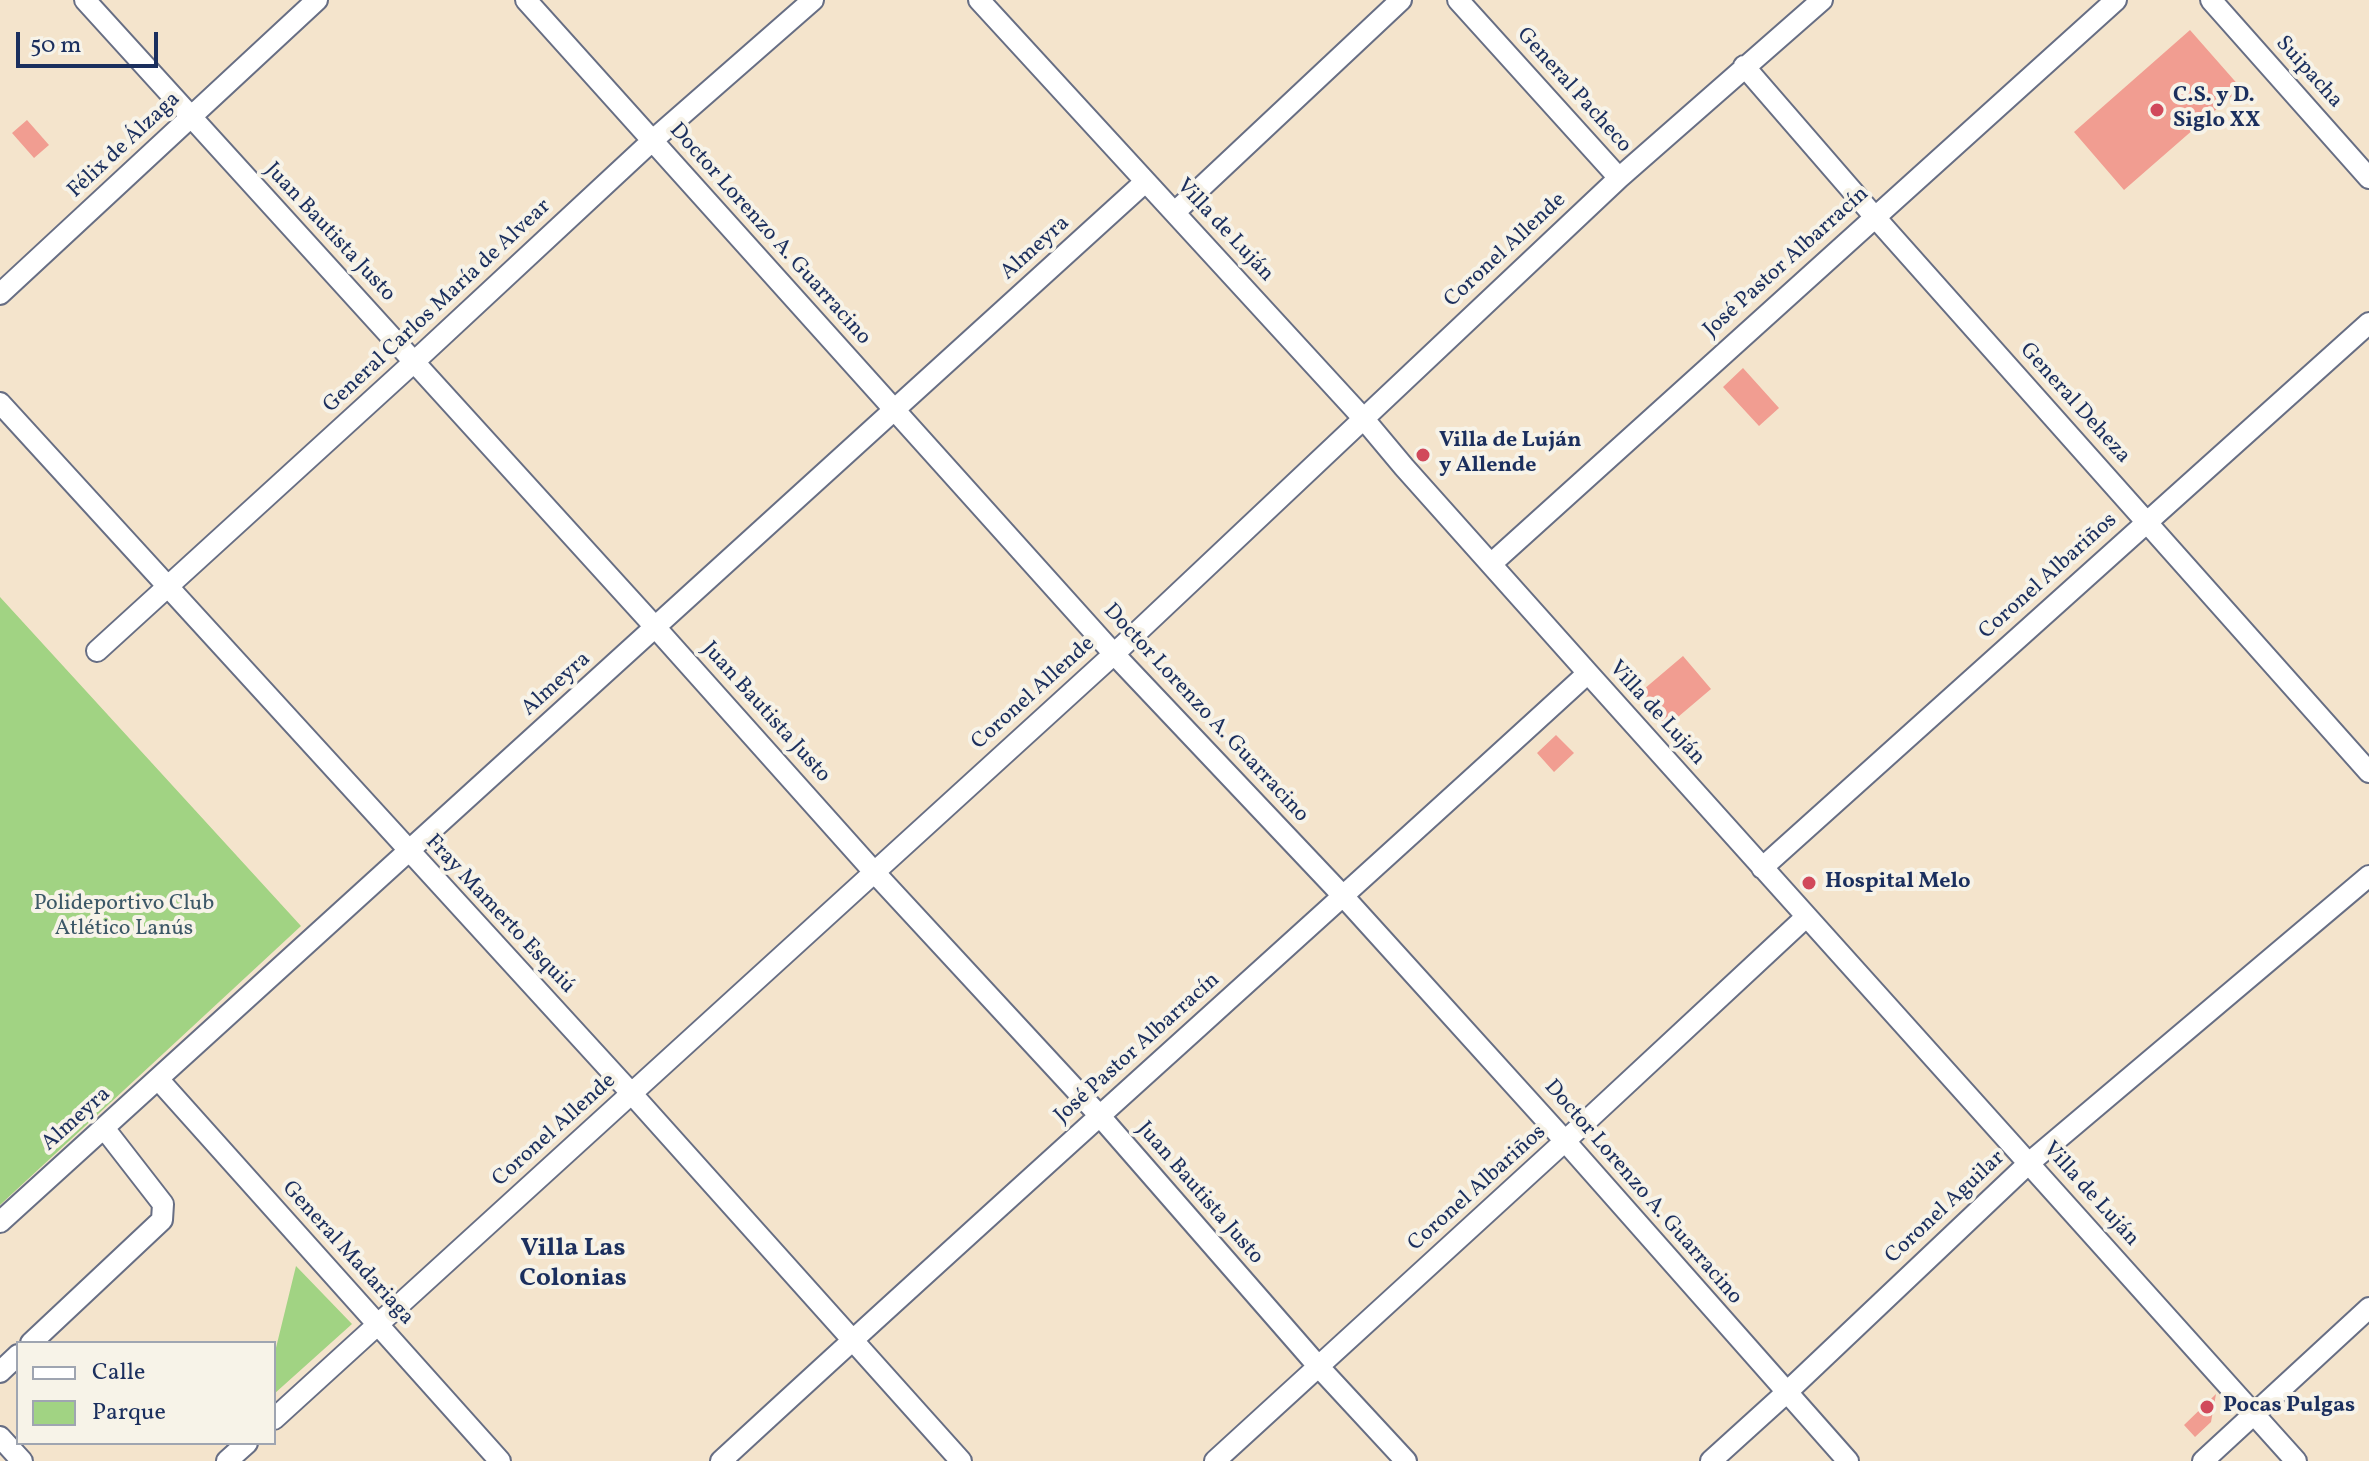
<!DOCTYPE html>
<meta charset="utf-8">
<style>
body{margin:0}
#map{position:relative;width:2369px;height:1461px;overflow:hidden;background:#f4e4cc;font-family:Vollkorn,serif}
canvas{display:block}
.legend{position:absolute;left:16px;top:1341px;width:260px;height:104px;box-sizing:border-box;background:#f7f3e8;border:2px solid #9fa5b1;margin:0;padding:10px 14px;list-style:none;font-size:24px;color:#1b2f5e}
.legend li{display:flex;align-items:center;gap:16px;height:40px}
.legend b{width:40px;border:2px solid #9fa5b1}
.scale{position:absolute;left:16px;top:32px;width:142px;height:36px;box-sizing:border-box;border:4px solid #1b2f5e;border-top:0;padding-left:10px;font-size:24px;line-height:28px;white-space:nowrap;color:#1b2f5e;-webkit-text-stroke:6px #f7f3e8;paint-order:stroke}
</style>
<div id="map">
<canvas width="2369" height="1461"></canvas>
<ul class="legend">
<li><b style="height:10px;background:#fff"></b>Calle</li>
<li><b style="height:22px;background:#a1d383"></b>Parque</li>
</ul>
<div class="scale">50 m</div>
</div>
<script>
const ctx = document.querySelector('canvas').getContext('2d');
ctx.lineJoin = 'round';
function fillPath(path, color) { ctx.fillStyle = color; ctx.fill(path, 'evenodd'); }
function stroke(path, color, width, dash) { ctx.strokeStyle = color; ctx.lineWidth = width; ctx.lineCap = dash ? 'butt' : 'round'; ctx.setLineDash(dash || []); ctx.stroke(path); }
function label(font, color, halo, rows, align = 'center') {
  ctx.font = font + ' Vollkorn,serif'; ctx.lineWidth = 8; ctx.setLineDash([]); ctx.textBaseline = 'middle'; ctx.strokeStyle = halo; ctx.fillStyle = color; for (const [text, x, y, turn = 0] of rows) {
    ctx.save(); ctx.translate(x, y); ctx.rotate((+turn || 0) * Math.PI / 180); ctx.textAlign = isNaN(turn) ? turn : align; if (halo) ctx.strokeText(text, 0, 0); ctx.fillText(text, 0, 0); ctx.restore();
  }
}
fillPath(new Path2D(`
 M0,597L301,926L0,1205Z
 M296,1266L352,1324L274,1394V1356Z`), '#a1d383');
fillPath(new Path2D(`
 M2190,30L2241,88L2124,190L2074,132Z
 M27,120L49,145L34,158L12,133Z
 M1743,368L1779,408L1759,426L1723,387Z
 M1683,656L1711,689L1665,728L1637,695Z
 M1556,735L1574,753L1554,772L1537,753Z
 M2216,1394L2211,1422L2195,1437L2184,1425Z`), '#f19d91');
const minor = new Path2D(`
 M85,0L656,628L875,873L1099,1115L1318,1366L1406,1461
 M526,0L1114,654L1344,897L1565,1141L1848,1461
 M979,0L1363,418L1404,467L1588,673L2296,1461
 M1458,0L1619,178
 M2211,0L2369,178
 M1744,66L1874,216L2369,772
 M1175,212L1401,0
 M0,294L317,0
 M0,403L632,1094L961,1461
 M1491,564L2116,0
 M97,651L414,362L653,140L813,0
 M1762,868L2369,323
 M158,1079L500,1461
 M0,1222L1145,182
 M31,1343L162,1220L163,1204L104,1128
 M0,1372L18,1355
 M274,1419L1114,654L1619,178L1822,0
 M0,1437L22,1461
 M227,1461L247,1443
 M721,1461C1008,1196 1300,937 1588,673
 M1215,1461L1565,1141L1806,917
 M1711,1461L1786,1393L2029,1163L2369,876
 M2203,1461L2369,1308`);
stroke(minor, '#676e84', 24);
stroke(minor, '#fff', 20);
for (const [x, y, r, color] of [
 [2157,110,8,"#d1495b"],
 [1423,455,8,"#d1495b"],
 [1809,883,8,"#d1495b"],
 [2207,1407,8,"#d1495b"]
]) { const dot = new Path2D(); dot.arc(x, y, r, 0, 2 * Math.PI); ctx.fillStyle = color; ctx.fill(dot); stroke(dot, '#f7f3e8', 3); }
label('22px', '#1b2f5e', '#f7f3e8', [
 ["Suipacha",2308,73,48],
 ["General Pacheco",1573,91,48],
 ["Félix de Álzaga",125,146,-43],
 ["Villa de Luján",1224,231,47],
 ["Juan Bautista Justo",329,233,47],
 ["Doctor Lorenzo A. Guarracino",769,235,48],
 ["Almeyra",1036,249,-42],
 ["Coronel Allende",1506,251,-43],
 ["José Pastor Albarracín",1787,263,-42],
 ["General Carlos María de Alvear",438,307,-43],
 ["General Deheza",2074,404,48],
 ["Coronel Albariños",2049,577,-42],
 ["Almeyra",557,685,-42],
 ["Coronel Allende",1034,694,-42],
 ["Juan Bautista Justo",765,713,48],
 ["Doctor Lorenzo A. Guarracino",1205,714,47],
 ["Villa de Luján",1656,714,48],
 ["Fray Mamerto Esquiú",499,915,47],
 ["José Pastor Albarracín",1138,1049,-42],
 ["Almeyra",77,1120,-42],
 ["Coronel Allende",555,1131,-42],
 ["Coronel Albariños",1478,1189,-42],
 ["Doctor Lorenzo A. Guarracino",1642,1193,49],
 ["Juan Bautista Justo",1199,1194,49],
 ["Villa de Luján",2090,1195,48],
 ["Coronel Aguilar",1946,1208,-43],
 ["General Madariaga",347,1254,48]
]);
label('bold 22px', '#1b2f5e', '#f7f3e8', [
 ["C.S. y D.",2173,97],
 ["Siglo XX",2173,122],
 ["Villa de Luján",1439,442],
 ["y Allende",1439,467],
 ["Hospital Melo",1825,883],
 ["Pocas Pulgas",2223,1407]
], 'left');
label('22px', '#3c5867', '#f7f3e8', [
 ["Polideportivo Club",124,905],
 ["Atlético Lanús",124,930]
]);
label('bold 26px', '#1b2f5e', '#f7f3e8', [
 ["Villa Las",573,1250],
 ["Colonias",573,1280]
]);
</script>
